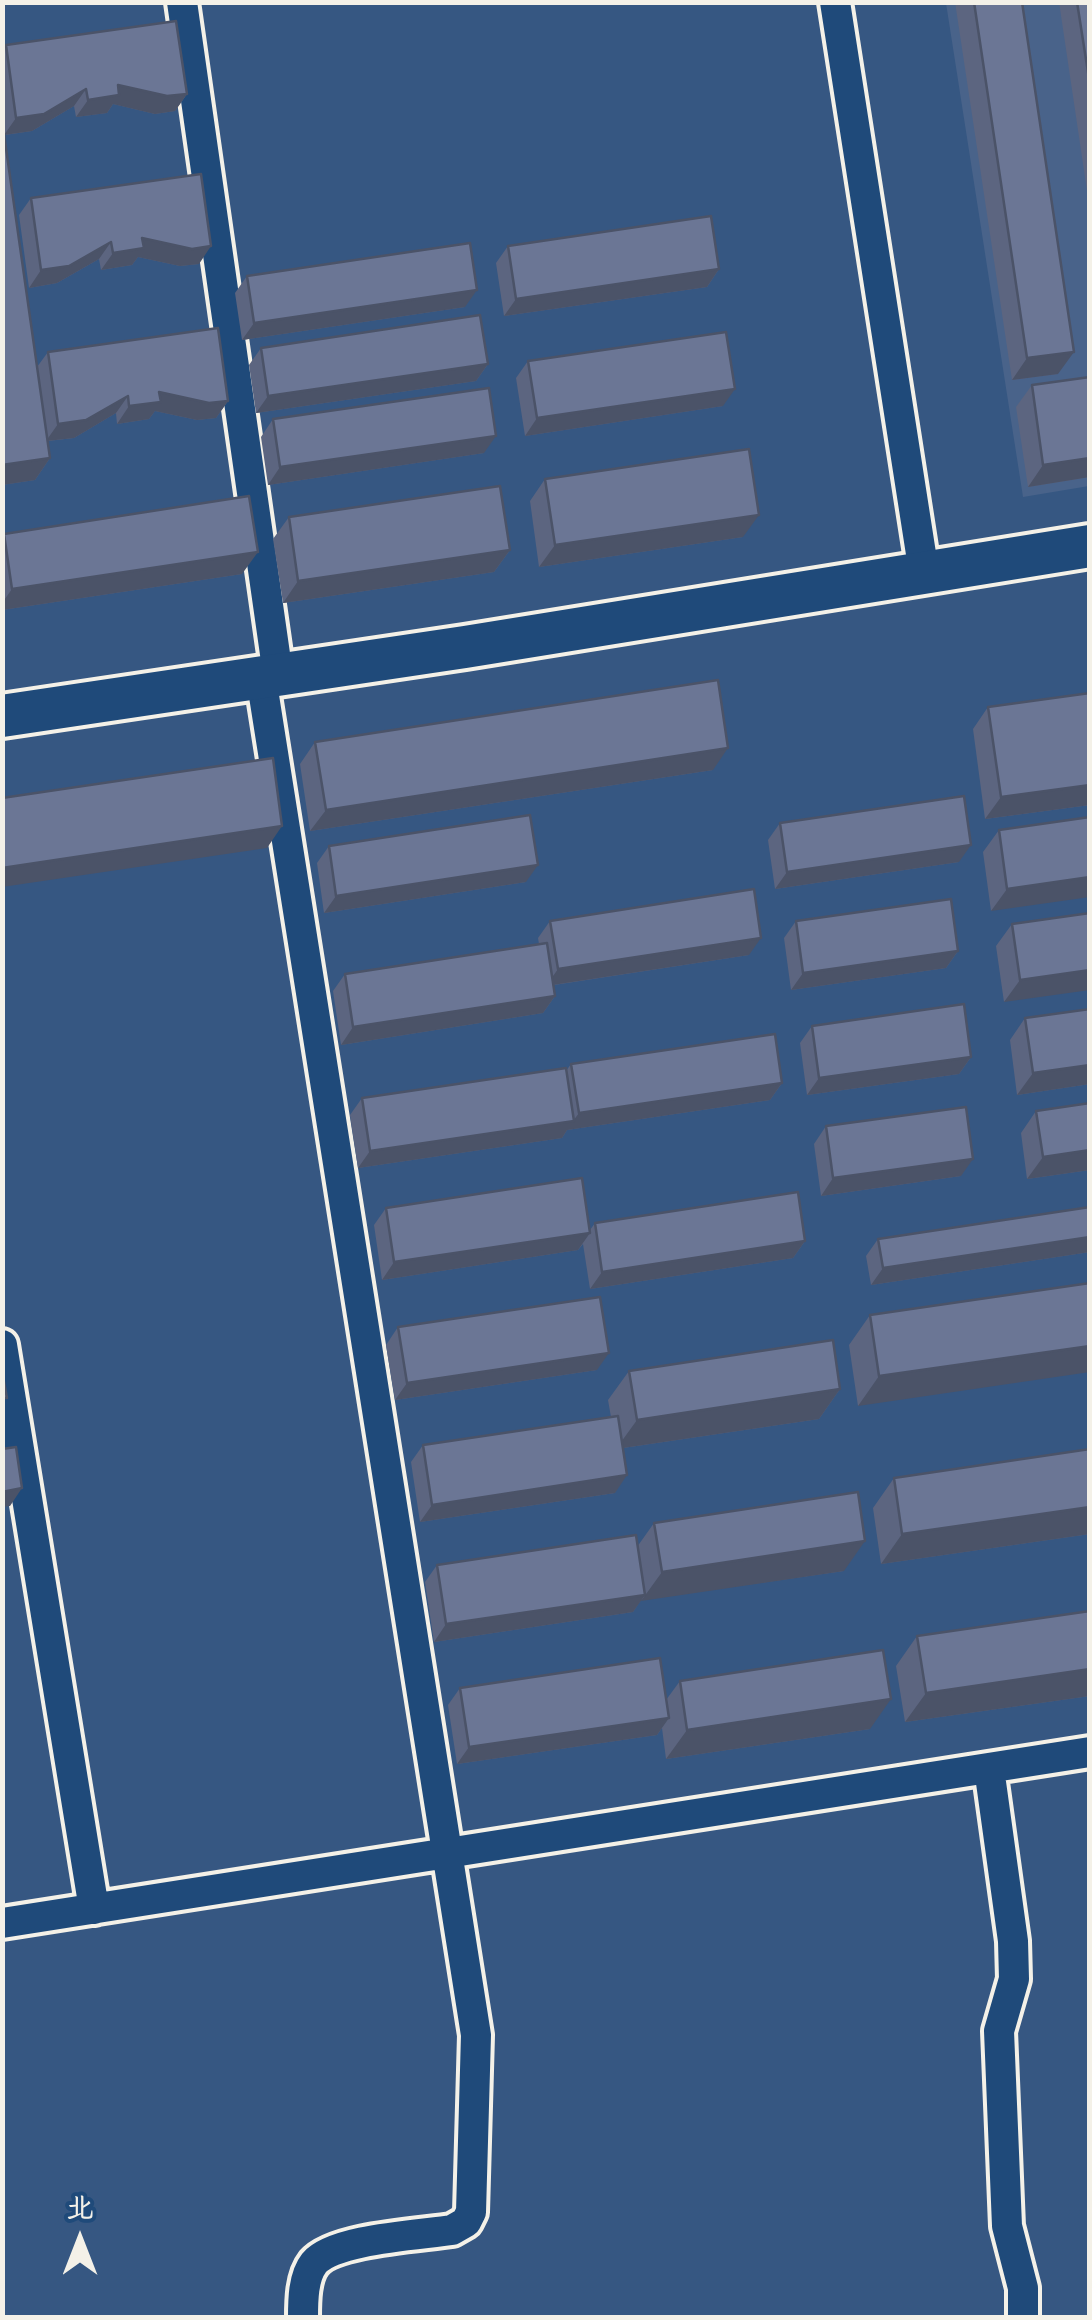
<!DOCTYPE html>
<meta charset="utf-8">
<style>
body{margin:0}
#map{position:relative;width:1092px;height:2320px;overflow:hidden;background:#365782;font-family:Kalam,"LXGW WenKai TC",sans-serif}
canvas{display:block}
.frame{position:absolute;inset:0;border:5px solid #f4f1e8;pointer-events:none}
.north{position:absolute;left:30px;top:2190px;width:100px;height:100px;-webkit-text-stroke:8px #1f4a7a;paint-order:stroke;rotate:0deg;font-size:28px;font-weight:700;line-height:40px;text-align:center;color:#f4f1e8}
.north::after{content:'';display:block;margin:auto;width:35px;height:45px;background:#f4f1e8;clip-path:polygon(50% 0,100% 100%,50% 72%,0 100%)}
</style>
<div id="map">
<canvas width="1092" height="2320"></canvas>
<div class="frame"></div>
<div class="north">北</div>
</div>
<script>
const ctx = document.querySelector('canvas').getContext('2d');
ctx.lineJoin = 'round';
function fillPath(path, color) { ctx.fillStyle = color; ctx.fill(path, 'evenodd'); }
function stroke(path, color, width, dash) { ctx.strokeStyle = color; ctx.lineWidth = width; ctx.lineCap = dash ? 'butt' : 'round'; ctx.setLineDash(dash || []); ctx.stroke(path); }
fillPath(new Path2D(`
 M946,3H1089V486L1023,497Z`), '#49638a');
const street = new Path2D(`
 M182,2L278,675
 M835,2L924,573
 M261,677L476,2035L471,2212L466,2222L452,2230C420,2235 334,2239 314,2263C303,2277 303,2301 303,2318
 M2,1345L94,1909
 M989,1768L1013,1941L1014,1979L999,2031L1007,2226L1023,2288V2318
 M2,1923L1090,1752`);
const secondary = new Path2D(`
 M2,716L465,647L1090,546`);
stroke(street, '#f4f1e8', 38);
stroke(secondary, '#f4f1e8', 50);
stroke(street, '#1f4a7a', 30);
stroke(secondary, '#1f4a7a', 42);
fillPath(new Path2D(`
 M955,2H1022L1058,374L1012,380Z
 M1059,2H1090V211Z
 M6,45L187,94L175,111L155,114L113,104L107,113L76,117L74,106L32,131L5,135L37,367L48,352L228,401L216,418L197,420L155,411L149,419L117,424L116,413L74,438L48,441L50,458L35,480L2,485V51Z
 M31,198L199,264L180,266L138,257L132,265L101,270L99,259L57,283L29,288L19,215Z
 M508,246L719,269L707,287L504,316L496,263Z
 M247,276L465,307L242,340L235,293Z
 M261,348L488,364L476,381L256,413L249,365Z
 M528,361L723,406L525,436L516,378Z
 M1032,385L1090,477L1028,487L1016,407Z
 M273,419L484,453L268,485L261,437Z
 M545,479L743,537L539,567L530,501Z
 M289,517L510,550L494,572L283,603L273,539Z
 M4,534L242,574L2,610V536Z
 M1090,693V805L985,819L973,729L988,707Z
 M315,742L713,770L310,831L300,764Z
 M1090,817L991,911L983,852L999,830Z
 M780,823L959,862L775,889L768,840Z
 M329,846L526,882L324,913L317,863Z
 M1090,913L1004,1002L996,946L1012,924Z
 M550,921L749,955L554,985L555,996L543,1013L341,1045L333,991L345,974L539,944L538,938Z
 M796,921L958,951L946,968L791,990L784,938Z
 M1090,1009V1084L1017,1095L1010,1040L1025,1018Z
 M812,1026L971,1057L959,1074L807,1095L800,1043Z
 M571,1064L782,1083L770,1100L567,1130L562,1138L358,1168L350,1115L362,1098L566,1071Z
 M1090,1103V1170L1027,1179L1021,1133L1036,1111Z
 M826,1126L961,1176L821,1196L814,1144Z
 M1090,1207V1252L871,1285L866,1256L878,1239Z
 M386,1208L590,1230L595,1223L805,1241L793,1258L590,1289L583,1244L578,1250L382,1280L374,1225Z
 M1090,1283L858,1406L849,1345L870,1315Z
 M398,1327L597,1370L395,1400L386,1345Z
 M629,1371L840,1389L819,1419L623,1448L615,1493L420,1522L411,1462L423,1445L611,1417L608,1400Z
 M1090,1449V1534L881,1564L873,1508L894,1478Z
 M654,1523L844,1571L641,1600L633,1612L434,1642L425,1582L437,1565L637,1547Z
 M1090,1611V1696L905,1722L896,1666L917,1636Z
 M680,1681L870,1729L666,1759L662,1728L657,1735L457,1764L448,1705L460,1688L666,1700Z`), '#5c6580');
fillPath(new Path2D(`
 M118,85L187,94L175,111L155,114L113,104L107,113L76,117L88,100Z
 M86,89L74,106L32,131L4,135L16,118Z
 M142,238L211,246L199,264L180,266L138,257L132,265L101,270L113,253Z
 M111,242L99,259L57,283L29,288L41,270Z
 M719,269L707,287L504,316L516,299Z
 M477,290L465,307L242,340L254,323Z
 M1074,352L1058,374L1012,380L1027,358Z
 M488,364L476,381L256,413L268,396Z
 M735,389L723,406L525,436L537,418Z
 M159,392L228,401L216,418L197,420L155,411L149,419L117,424L129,406Z
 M128,396L116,413L74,438L46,441L58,424Z
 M496,436L484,453L268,485L280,467Z
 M50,458L35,480L2,485V465Z
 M1090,458V477L1028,487L1043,465Z
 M759,515L743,537L539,567L555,545Z
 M510,550L494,572L283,603L298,581Z
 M258,552L242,574L2,610V603L12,589Z
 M728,748L713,770L310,831L326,810Z
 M1090,785V805L985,819L1001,797Z
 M282,826L267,848L2,887V868Z
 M971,845L959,862L775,889L787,872Z
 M538,865L526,882L324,913L336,896Z
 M1090,877V897L991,911L1007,889Z
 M761,938L749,955L546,986L558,969Z
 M958,951L946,968L791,990L803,973Z
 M1090,970V990L1004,1002L1020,980Z
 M555,996L543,1013L341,1045L353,1027Z
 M971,1057L959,1074L807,1095L819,1078Z
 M1090,1065V1084L1017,1095L1033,1073Z
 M782,1083L770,1100L567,1130L562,1138L358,1168L370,1151L573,1121L579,1113Z
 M1090,1150V1170L1027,1179L1043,1157Z
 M973,1159L961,1176L821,1196L833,1178Z
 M590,1233L578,1250L382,1280L394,1262Z
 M1090,1237V1252L871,1285L883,1268Z
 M805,1241L793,1258L590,1289L602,1272Z
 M1090,1346V1372L858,1406L879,1376Z
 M609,1353L597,1370L395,1400L407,1383Z
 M840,1389L819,1419L616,1449L637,1420Z
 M627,1475L615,1493L420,1522L432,1505Z
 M22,1488L10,1506L2,1507V1492Z
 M1090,1507V1534L881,1564L902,1534Z
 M865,1541L844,1571L641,1601L662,1572Z
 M645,1595L633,1612L434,1642L446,1624Z
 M1090,1669V1696L905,1722L926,1693Z
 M891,1699L870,1729L666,1759L687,1730Z
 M669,1718L657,1735L457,1764L469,1747Z`), '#4b5368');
const building = new Path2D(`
 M974,2H1022L1074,352L1027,358Z
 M1077,2H1090V85Z
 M176,21L187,94L167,96L118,85L119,95L88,100L86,89L44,114L16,118L6,45Z
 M2,120L50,458L2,465Z
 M201,174L211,246L192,249L142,238L144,248L113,253L111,242L69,266L41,270L31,198Z
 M711,216L719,269L516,299L508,246Z
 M470,243L477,290L254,323L247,276Z
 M480,315L488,364L268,396L261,348Z
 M218,328L228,401L209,403L159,392L161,402L129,406L128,396L86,420L58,424L48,352Z
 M726,332L735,389L537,418L528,361Z
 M1090,377V458L1043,465L1032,385Z
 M489,388L496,436L280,467L273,419Z
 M749,449L759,515L555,545L545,479Z
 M500,486L510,550L298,581L289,517Z
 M249,496L258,552L12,589L4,534Z
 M718,680L728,748L326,810L315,742Z
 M1090,693V785L1001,797L988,707Z
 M273,758L282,826L2,868V798Z
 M964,796L971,845L787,872L780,823Z
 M530,815L538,865L336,896L329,846Z
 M1090,817V877L1007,889L999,830Z
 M754,889L761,938L558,969L550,921Z
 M951,899L958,951L803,973L796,921Z
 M1090,913V970L1020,980L1012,924Z
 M547,943L555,996L353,1027L345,974Z
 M964,1004L971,1057L819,1078L812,1026Z
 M1090,1009V1065L1033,1073L1025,1018Z
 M775,1034L782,1083L579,1113L571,1064Z
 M566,1068L574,1121L370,1151L362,1098Z
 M1090,1103V1150L1043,1157L1036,1111Z
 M966,1107L973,1159L833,1178L826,1126Z
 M582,1178L590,1233L394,1262L386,1208Z
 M798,1192L805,1241L602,1272L595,1223Z
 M1090,1207V1237L883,1268L878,1239Z
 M1090,1283V1346L879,1376L870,1315Z
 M600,1297L609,1353L407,1383L398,1327Z
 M833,1340L840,1389L637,1420L629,1371Z
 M2,1371L7,1398H2Z
 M618,1416L627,1475L432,1505L423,1445Z
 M16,1447L22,1488L2,1492V1449Z
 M1090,1449V1507L902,1534L894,1478Z
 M858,1492L865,1541L662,1572L654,1523Z
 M636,1535L645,1595L446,1624L437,1565Z
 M1090,1611V1669L926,1693L917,1636Z
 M883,1650L891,1699L687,1730L680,1681Z
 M660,1658L669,1718L469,1747L460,1688Z`);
fillPath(building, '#6b7695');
stroke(building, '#4b5368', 2.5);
</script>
